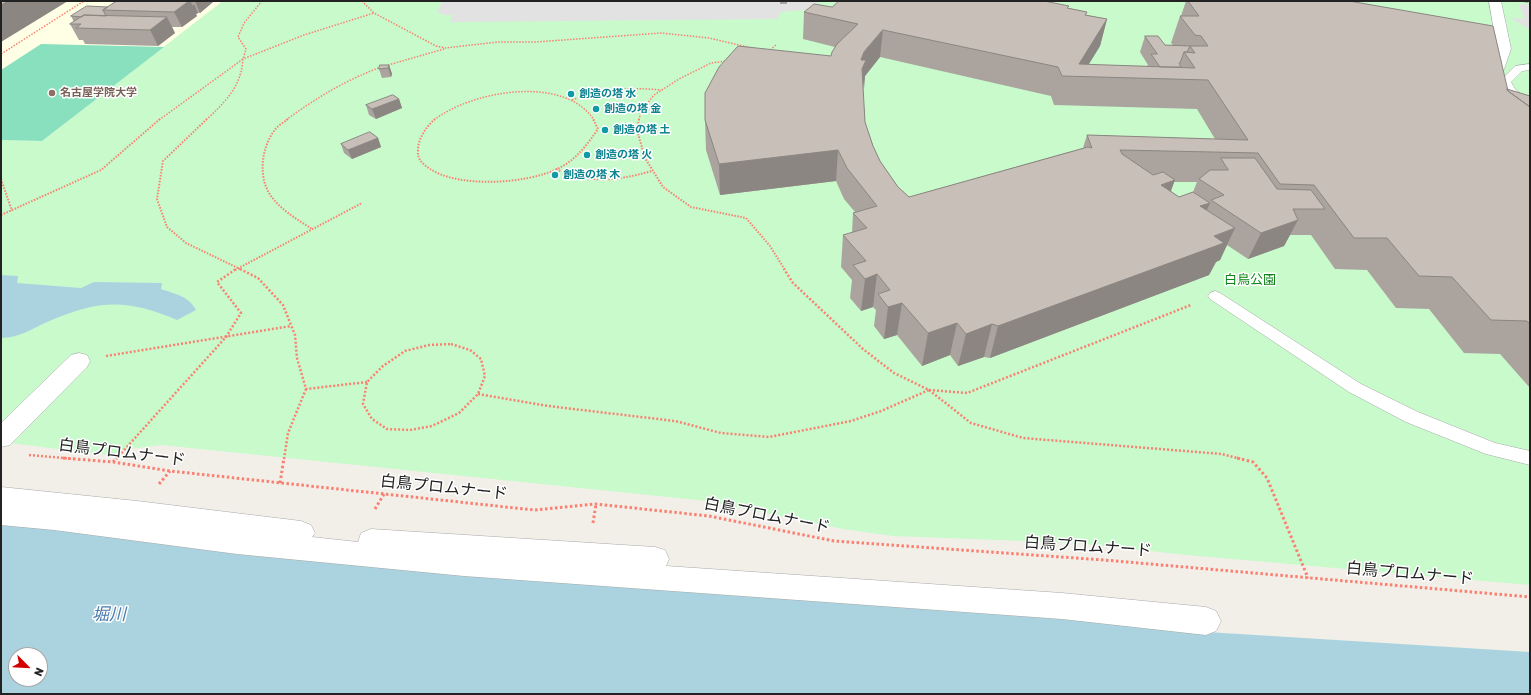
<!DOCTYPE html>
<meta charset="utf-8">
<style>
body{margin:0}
#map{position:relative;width:1531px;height:695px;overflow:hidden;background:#f2efe9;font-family:Rubik,sans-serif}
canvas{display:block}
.frame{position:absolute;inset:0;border:2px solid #222;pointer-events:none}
.north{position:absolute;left:8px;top:647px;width:40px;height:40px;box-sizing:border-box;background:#fff;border:1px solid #a7a7a7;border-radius:50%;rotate:114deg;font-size:11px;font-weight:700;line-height:16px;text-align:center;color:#222}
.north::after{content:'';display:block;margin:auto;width:14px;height:18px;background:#d40000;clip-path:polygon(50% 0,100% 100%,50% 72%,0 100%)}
</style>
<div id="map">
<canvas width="1531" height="695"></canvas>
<div class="frame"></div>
<div class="north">N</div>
</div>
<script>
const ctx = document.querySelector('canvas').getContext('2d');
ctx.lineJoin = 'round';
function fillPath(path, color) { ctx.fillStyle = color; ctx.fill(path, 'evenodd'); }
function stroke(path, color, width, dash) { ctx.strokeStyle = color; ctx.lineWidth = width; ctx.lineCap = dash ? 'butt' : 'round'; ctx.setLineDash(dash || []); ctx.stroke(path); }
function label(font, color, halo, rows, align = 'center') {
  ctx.font = font + ' Rubik,"Noto Sans JP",sans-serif'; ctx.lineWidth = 3; ctx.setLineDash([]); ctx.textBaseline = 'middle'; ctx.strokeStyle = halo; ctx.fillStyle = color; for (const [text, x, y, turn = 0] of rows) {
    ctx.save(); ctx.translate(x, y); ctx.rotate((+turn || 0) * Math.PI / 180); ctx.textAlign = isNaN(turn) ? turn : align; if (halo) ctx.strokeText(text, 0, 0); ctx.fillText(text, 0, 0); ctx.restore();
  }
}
fillPath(new Path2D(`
 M1,1H223L42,141L1,140Z`), '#ffffe5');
fillPath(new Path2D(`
 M223,1H1530V585L1186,555L1077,543L893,536L843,529L707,501L161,445L122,450L116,456L1,442V140L42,141Z`), '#c8facc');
fillPath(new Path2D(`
 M41,44L164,47L42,141L1,140V70Z`), '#88e0be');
fillPath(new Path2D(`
 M443,1H818L817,9L780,12L778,19L450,22L453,15H445L437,12Z
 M1519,4L1530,5V30L1511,18L1524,19Z`), '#e2e2e2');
fillPath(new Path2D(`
 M1,275L18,276L17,283L81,288L94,282L162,283L161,289C175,294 189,296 196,310L177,320C126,298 97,300 47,322C31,329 19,338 1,338Z
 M1,525L1207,632L1530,652V694H1ZM16,655H40V679H16Z`), '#aad3df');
const lane = new Path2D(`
 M1530,64V70L1522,71L1511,82L1515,89L1530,102V111L1526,110L1506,93L1500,81L1515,66Z
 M1215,291L1220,293L1361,384L1418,412L1495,443L1530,451V465L1486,454L1406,422L1349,392L1210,299L1208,296L1210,293Z`);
const street = new Path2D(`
 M1489,1H1501L1511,49L1497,89L1530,115V128L1524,126L1481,90L1497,49Z
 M79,353L87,355L90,361L87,367L10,445L1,447V423L71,355Z
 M1,487L137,501L301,521L311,525L315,533L312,537L358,542L361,533L371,529L655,547L665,550L669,559L666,566L1062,593L1206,607L1216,611L1221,621L1216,631L1206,635L1062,619L464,576L237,554L54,530L1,525Z`);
stroke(lane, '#a9a9a9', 1);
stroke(street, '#a9a9a9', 1);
stroke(new Path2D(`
 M362,1L374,13L436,46L445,48L498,42H535L661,33L709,38L756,49
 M768,52L777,44
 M1,54L84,1
 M388,65L444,49
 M572,100C602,89 630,87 661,90
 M159,120L243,59L246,49L238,37L244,23L262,1
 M206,120C226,101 241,87 243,59L304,35L374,13
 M286,120C316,98 346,80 381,67
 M434,120C471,91 564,74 594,120
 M639,120L641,111L654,95L679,79L711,63L727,61`), '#fa8072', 1.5, [1.5, 1.5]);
stroke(new Path2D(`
 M207,119L163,161L157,199L167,227L186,243L242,270
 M288,119C283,123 277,126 274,131C261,149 258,178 271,196C281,210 298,220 312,229
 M435,119C427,126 418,138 418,150C417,160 423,164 430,169C459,188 526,184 557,169C575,161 587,145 598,129L593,119
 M639,119L637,130L645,158L663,187L691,207L746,218L770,246L785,270
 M556,169C591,184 616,181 652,171
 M1,179L12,211
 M1,215L101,170L160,119
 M235,270L362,203`), '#fa8072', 2, [1.5, 1.5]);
stroke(new Path2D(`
 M240,269L258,278L283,305L295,335L297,358L306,389L367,382
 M451,344L470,350L481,359L485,376L478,394L459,413L432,426L410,430L387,429L372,419L363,404L367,382L383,366L405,351L429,345Z
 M106,356L291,326
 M929,390L971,423L1023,438L1222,454L1241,459
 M929,390L967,393L1191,305
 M478,394L548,406L675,421L721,433L769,437L851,421L881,411L929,390L894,373L863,349L793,283L784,269
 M29,455L75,459
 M116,459L226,337L241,313L217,282L236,269
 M284,459L288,433L306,389`), '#fa8072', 2.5, [2, 2]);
stroke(new Path2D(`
 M63,458L113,462L170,471L534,510L596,504L709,516L834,541L1104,560L1530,597
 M1237,458L1253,462L1267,478L1308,578
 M113,462L117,458
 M280,483L284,458
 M159,484L170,471
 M375,509L384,494
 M593,523L596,504`), '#fa8072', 3, [2.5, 2.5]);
fillPath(lane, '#fff');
fillPath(street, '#fff');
fillPath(new Path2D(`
 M117,1H213V2L200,13H198L196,14L197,16L182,27H172L175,33L158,46L85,44L83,40H79L70,24L74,22L71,16L108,7Z
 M780,1H787V4H780Z
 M837,1H1044L1068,8L1087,12L1086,15L1107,19L1100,46L1088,65L1147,66L1148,65L1140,52L1145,36L1165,45H1173L1171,43L1180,16H1181L1186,1H1349L1507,89L1530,96V388L1500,354L1464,353L1429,309L1396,308L1367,270L1335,269L1311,235H1290L1284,246L1248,259L1227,245L1220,260L1216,262L1209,275L990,358L984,357L958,366L950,355L922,366L897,335L884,339L874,326L876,310L873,307L861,311L850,298L852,280L841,267L843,235L852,233L853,213L855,212L844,199L836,181L720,195L706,150L705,120L831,56L835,47L803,39L804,12L832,7L837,3ZM880,57L1051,96L1054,105L1197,109L1215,139L1087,135L1083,148L909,197L898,187L880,161L873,146L865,122L863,89L865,76ZM1174,182H1197L1193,192L1179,197L1171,191Z
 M1517,1H1529L1528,3Z
 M389,65L392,74L391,77L382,78L379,69Z
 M399,99L402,108L376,119L369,115L366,105Z
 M378,138L381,147L352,159L344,153L341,144Z`), '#aba49e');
fillPath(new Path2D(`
 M8,1H68L1,42V5Z
 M189,1H190L193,6L194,4L198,13L196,14L197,16L182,27L174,12Z
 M195,1H213V2L200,13Z
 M167,17L175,33L158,46L150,30Z
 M1107,19L1100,46L1081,77L1079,64Z
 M883,30L880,57L865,76L864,89L861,60L864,52Z
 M389,65L392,74L391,77L388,68Z
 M399,99L402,108L376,119L372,109Z
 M378,138L381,147L352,159L348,150Z
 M838,150L836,181L720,195L719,164Z
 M1175,180L1163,211L1161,185Z
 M1210,203L1196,234L1200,206Z
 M1298,220L1284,246L1248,259L1261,233Z
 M1235,228L1220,260L1216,262L1209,275L990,358L998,326Z
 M877,274L873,307L861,311L865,279Z
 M902,303L897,335L884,339L888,307Z
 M957,323L950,355L922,366L928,333Z
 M992,324L984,357L958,366L966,334Z`), '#8b8681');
const building = new Path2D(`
 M1,1H8L1,5Z
 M117,1H189L174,12L103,10Z
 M839,1H1044L1069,6L1067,8L1087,12L1085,15L1107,19L1079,64L1195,68L1184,52L1195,53L1190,46H1208L1201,36L1195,35L1180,16H1199L1188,1H1349L1493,26L1508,91L1530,107V324L1527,321L1491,320L1452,277L1419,276L1387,238H1354L1314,185L1280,184L1258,153L1120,150L1122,154L1153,175L1163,172L1175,180L1161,185L1179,197L1193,192L1210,203L1200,206L1235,228L1214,236L1224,243L998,326L992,324L966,334L957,323L928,333L902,303L888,307L878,294L890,290L877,274L865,279L853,265L866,261L843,235L867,228L853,213L877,206L847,168L838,150L719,164L705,120V93L719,67L738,46L831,56L832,52L837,44L858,24L804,12L814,4L832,7ZM883,30L1058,67L1062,76L1208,80L1248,140L1087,135L1092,148L1088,147L909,197L898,187L880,161L873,146L865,122L862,69L866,60H861L864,52Z
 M87,6L108,7L103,10L106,16L84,15L82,17L71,16Z
 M84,15L167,17L150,30L76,28L81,24H70Z
 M1145,36H1158L1165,45L1190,46L1187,52H1184L1180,63H1179L1181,67H1160L1151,54H1157Z
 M380,65H389L388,68L379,69Z
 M1507,89L1530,96V107L1508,91Z
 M393,95L399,99L372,109L366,105Z
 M370,132L378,138L348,150L341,144Z
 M1221,158H1255L1277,189L1311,190L1325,209H1293L1298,220L1261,233L1211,200L1224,195L1199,179L1210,170H1228Z`);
fillPath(building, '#c7bfb8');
stroke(building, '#8b8681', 1);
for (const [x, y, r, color] of [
 [52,93,4,"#8d6e63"],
 [571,94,4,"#0f9aa8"],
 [596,109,4,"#0f9aa8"],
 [605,130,4,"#0f9aa8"],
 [587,155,4,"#0f9aa8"],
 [555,175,4,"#0f9aa8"]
]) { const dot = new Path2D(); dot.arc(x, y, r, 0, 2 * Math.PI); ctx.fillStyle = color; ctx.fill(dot); stroke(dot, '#fff', 1.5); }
label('bold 11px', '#785e54', '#fff', [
 ["名古屋学院大学",60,93]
], 'left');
label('bold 11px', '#0d838f', '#fff', [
 ["創造の塔 水",579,94],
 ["創造の塔 金",604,109],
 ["創造の塔 土",613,130],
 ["創造の塔 火",595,155],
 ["創造の塔 木",563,175]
], 'left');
label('13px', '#0c8416', '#fff', [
 ["白鳥公園",1250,280]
]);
label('16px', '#222', '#fff', [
 ["白鳥プロムナード",122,453,7],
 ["白鳥プロムナード",444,488,6],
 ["白鳥プロムナード",767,516,11],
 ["白鳥プロムナード",1088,547,4],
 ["白鳥プロムナード",1410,574,5]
]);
label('italic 17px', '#4a7aab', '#fff', [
 ["堀川",109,615]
]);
</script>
